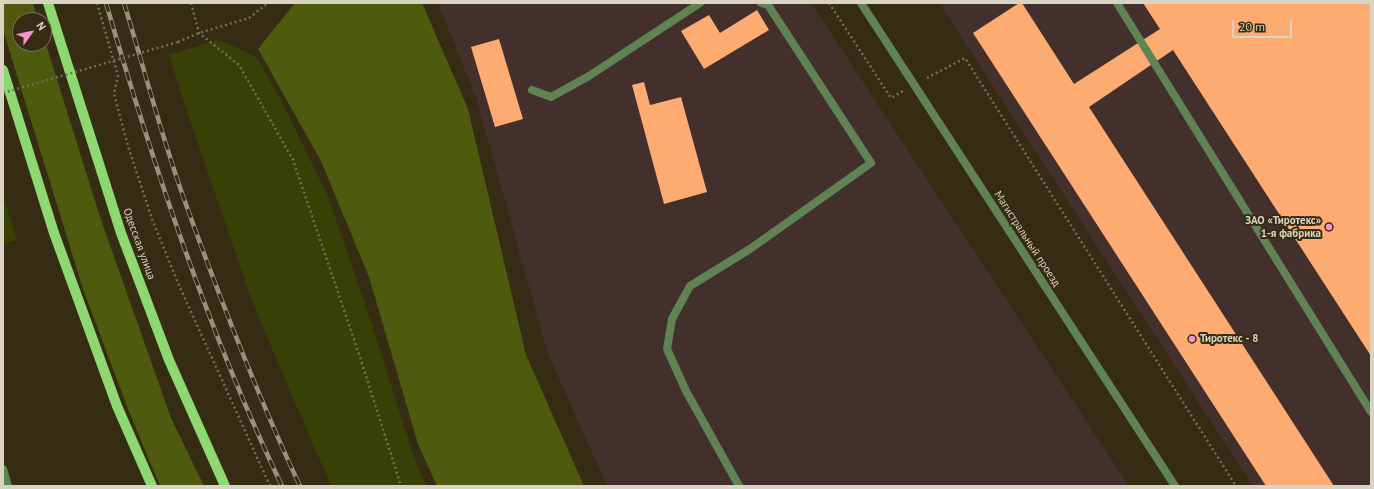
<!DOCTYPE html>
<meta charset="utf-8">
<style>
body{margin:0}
#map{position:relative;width:1374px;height:489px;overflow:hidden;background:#362c13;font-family:"PT Sans",sans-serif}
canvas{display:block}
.frame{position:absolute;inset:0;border:4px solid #d9d3c4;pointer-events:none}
.north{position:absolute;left:12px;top:12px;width:40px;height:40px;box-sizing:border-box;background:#362c13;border:1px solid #776f5a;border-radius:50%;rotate:57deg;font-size:11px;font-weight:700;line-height:16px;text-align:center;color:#d9d3c4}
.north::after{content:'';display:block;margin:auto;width:14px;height:18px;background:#f590d1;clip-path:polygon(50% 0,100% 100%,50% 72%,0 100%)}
.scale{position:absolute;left:1232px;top:20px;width:60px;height:18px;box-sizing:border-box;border:2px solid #d9d3c4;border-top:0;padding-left:5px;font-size:12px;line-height:14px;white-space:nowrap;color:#d9d3c4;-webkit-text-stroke:3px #362c13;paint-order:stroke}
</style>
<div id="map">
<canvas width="1374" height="489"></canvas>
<div class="frame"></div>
<div class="north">N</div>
<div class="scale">20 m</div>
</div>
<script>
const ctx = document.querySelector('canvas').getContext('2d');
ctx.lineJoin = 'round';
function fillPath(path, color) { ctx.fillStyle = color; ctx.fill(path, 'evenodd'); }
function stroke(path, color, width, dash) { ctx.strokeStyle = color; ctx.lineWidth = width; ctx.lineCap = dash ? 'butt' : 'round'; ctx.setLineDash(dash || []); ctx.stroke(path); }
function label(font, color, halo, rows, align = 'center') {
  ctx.font = font + ' "PT Sans",sans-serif'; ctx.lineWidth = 4; ctx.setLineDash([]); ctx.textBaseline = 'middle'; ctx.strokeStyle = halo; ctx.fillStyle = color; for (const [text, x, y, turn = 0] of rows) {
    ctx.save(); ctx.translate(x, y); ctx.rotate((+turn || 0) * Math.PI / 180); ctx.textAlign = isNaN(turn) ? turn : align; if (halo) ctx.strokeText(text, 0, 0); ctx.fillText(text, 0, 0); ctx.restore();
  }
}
fillPath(new Path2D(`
 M438,3H811L1129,486H607L548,354L476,98Z
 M939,3H1371V486H1253Z`), '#432f2c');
fillPath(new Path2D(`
 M217,40L237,47L257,58L281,100L327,194L368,312L414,458L427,486H332L326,474L283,375L250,295L184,103L169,55Z
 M3,195L17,240L3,244Z`), '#374005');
fillPath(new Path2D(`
 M3,3H33L38,20H20V44H44V38L100,217L171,418L204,486H160L128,409L83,289L3,30Z
 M295,3H422L468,109L526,355L584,486H437L418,444L369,277L321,161L258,49Z`), '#4e5a0d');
fillPath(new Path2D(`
 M1019,3H1022L1074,84L1160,29L1143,3H1371V356L1173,50L1089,107L1334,486H1266L973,33Z
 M757,10L769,30L704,69L681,31L709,15L720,33Z
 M499,39L523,119L495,127L471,47Z
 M644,82L650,105L681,97L707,192L664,204L632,85Z`), '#fdab71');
stroke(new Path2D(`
 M97,3L118,76L114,94L128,146L152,219L178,283L270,486
 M191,3L199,33L239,65L293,160L359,354L401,486
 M829,3L891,98L903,91
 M178,42L199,33L249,18L268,3
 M927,78L965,58L1236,486`), '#766d58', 2.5, [2, 3]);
stroke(new Path2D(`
 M1117,3L1371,412
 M532,90L551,97L589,76L700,3
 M739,486L686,391L667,349L672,319L690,286L750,249L871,163L768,5L761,3`), '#5f8353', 8);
stroke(new Path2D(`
 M861,3L1175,486
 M3,469L8,486`), '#5f8353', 8);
stroke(new Path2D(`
 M48,3L121,233L169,360L225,486
 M3,70L54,233L117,406L152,486`), '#8ed872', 10);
const rail = new Path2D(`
 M106,3C154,167 208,331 282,486
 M124,3C140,55 154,108 171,160C181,193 194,226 206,259C235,336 265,412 300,486`);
stroke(rail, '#99917e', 4.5);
stroke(rail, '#362c13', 3, [9]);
stroke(new Path2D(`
 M3,93L178,42`), '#766d58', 2.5, [2, 3]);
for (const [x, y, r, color] of [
 [1329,227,4,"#f590d1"],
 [1192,339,4,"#f590d1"]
]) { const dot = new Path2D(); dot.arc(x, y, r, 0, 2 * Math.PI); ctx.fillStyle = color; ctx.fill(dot); stroke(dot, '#362c13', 1.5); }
label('bold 11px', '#d9d3c4', '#362c13', [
 ["ЗАО «Тиротекс»",1321,221],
 ["1-я фабрика",1321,234],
 ["Тиротекс - 8",1200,339,"left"]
], 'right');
label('11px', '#d9d3c4', '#362c13', [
 ["Магистральный проезд",1027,239,57],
 ["Одесская улица",139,244,70]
]);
</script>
